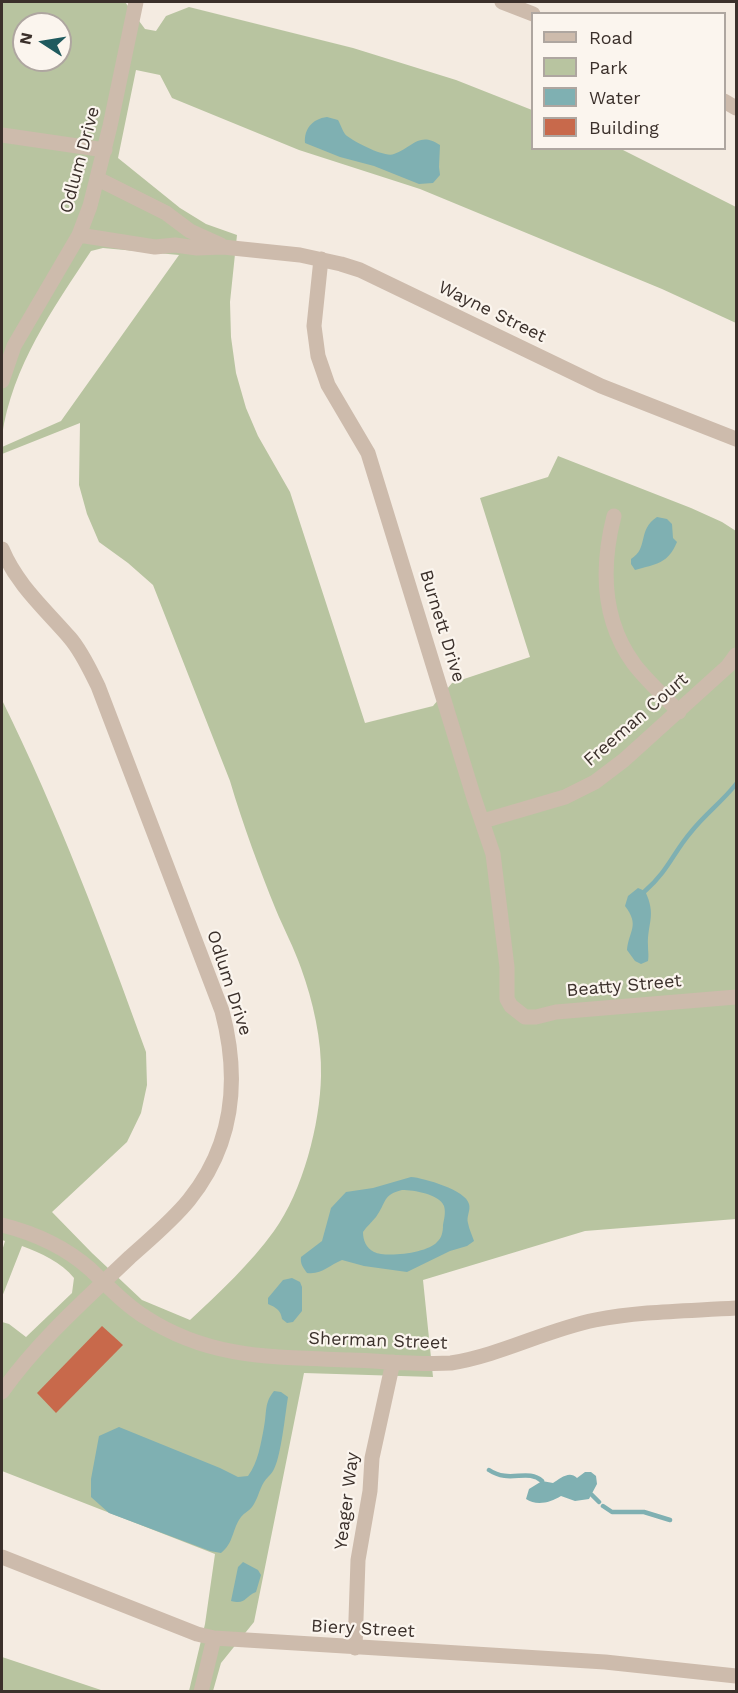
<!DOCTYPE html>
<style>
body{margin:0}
#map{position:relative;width:738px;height:1693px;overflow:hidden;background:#f4ebe1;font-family:"Work Sans",sans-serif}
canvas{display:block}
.frame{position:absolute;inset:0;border:3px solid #3b302b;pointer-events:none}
.legend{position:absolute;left:531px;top:12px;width:195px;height:138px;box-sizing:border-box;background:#fbf5ee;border:2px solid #aea6a0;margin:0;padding:8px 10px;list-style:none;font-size:18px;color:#3b302b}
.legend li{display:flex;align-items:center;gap:12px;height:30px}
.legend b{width:30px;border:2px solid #aea6a0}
.north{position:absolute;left:12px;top:12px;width:60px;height:60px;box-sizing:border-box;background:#fbf5ee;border:2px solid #aea6a0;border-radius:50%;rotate:282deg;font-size:16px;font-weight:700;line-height:24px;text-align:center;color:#3b302b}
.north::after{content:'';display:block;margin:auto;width:21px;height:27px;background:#1f5a5e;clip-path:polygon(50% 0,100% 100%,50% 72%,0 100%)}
</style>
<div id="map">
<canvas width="738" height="1693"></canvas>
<div class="frame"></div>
<ul class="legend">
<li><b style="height:8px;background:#cdbbac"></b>Road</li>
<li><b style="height:16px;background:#b8c4a0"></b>Park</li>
<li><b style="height:16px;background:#7fb0b2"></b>Water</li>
<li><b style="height:16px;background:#c8694b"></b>Building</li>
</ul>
<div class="north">N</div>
</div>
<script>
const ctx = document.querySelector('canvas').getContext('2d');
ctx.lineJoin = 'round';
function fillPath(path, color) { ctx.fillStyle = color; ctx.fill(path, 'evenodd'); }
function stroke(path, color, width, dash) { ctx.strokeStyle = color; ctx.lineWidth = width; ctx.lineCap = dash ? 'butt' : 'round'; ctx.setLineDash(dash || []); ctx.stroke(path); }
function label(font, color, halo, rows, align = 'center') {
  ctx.font = font + ' "Work Sans",sans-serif'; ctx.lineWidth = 4.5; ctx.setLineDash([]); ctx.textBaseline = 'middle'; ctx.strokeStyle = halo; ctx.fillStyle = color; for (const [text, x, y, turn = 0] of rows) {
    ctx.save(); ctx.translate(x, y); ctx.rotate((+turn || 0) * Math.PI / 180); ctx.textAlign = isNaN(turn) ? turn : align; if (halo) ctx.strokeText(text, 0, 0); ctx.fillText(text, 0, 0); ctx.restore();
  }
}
fillPath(new Path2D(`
 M2,2H125L145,29L156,31L166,16L189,7L353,48L456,80L532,110V148L621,149L736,207V323L662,289L420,189L299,150L172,98L160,75L136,70L118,158L180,208L206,224L237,235L230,302L231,337L236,373L246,408L258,436L290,492L365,723L433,706L452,683L530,657L480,498L548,477L558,456L691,508L722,522L736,531V1219L585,1231L423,1280L433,1377L304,1373L254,1622L221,1663L213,1691H189L205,1624L215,1554L2,1471V1322L9,1324L26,1337L72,1293L74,1278C61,1262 41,1253 22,1246L2,1297V1251L5,1241L2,1240V700C58,814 103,933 146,1052L147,1085L141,1113L127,1142L52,1212L92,1253L142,1300L190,1320C220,1292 250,1264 274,1231C303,1191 320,1124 321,1076C322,1040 313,1001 301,968C294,948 284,929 276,910C259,868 243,825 230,781L153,585L128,563L99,542L87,514L79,485L80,423L2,454V447L61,421L179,255L103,248L91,251C53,309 12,366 2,436ZM24,24H60V60H24Z
 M2,1657L104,1691H2Z`), '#b8c4a0');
fillPath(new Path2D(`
 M327,117L338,120C341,125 343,133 347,136C355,142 385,158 394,154C413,147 419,131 440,145L439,167L440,175L433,183L419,184L374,166L340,157L305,143C304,129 312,119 327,117Z
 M657,517L667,519L672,524L673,538L677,542C668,564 656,564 635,570L631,564V559C649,548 637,530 657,517Z
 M638,888L645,891C657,916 647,923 648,946C648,952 649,955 648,961L641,964L635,961L627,950C629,930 640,926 625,906L628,896Z
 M411,1177C424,1178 466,1190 469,1204C471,1210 466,1217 468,1223C469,1229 472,1235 474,1241L467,1246L450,1251L407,1272L364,1266L342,1260C329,1265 322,1275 307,1273C303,1267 300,1264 301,1257L322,1241L331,1208L346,1192L373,1188ZM402,1190C414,1190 439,1194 444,1206C446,1213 444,1219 443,1225C443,1231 442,1238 437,1242C428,1253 386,1258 374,1252C366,1248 363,1240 363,1232C367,1226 372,1222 376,1217C387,1202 382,1195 402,1190Z
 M292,1278L300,1282L302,1287V1311L293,1322L287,1323L282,1319C281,1310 275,1307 268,1304V1298L283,1280Z
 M274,1391L281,1392L288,1397C285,1415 281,1458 273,1471C271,1475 266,1478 264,1482C259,1490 258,1499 252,1507C249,1511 244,1513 241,1517C232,1529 234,1543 221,1553L210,1551L109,1513L91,1497V1479L99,1436L119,1427L220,1468L238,1477L248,1476C258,1463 261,1443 264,1427C267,1412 264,1403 274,1391Z
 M585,1472H591L596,1476L597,1484L589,1499L575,1501L561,1496C550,1503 536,1506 526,1499L529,1489L542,1481L553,1483C560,1479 569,1470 577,1478Z
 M243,1562L258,1570L261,1575L256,1592C244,1597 246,1605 231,1601L238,1567Z`), '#7fb0b2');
stroke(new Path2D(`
 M645,891C668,871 673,853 691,832C705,814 723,801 736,784
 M489,1470C510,1484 527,1468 542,1481
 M592,1495L599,1502
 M603,1506L612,1512H644L670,1520`), '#7fb0b2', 4.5);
fillPath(new Path2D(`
 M102,1326L123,1345L56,1413L37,1393Z`), '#c8694b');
stroke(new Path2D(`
 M502,2L533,14
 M724,101L736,108
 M2,135L105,150
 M98,179L166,213L190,231L221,245
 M79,235L155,247L175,245L197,248L223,247L300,255L341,264L360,270L601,386L736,439
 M321,259L314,326L318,356L328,385L368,453L474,798L493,854L507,967V999L511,1006L525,1017H536L556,1012L736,997
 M2,381L14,346L79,235L90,206L110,126L136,2
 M614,516C601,567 602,620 634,664C647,681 664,696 679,712
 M2,549C17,585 45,609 70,638C82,652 90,670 98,686L222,1011C240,1079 234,1144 189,1200C172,1221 150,1239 130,1257C85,1300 38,1341 2,1392
 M483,821L565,797L595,782L624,760L728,666L736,655
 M2,1225C34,1233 65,1247 90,1269C108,1286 124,1304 145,1317C211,1360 276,1357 351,1360C384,1361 417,1365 451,1363C501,1355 546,1330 595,1320C641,1311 690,1311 736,1308
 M2,1557L197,1634L214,1638L605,1662L736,1676
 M355,1648L358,1560L370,1491L372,1458L393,1362
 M201,1692L214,1638`), '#cdbbac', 15);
label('18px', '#3b302b', '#fbf5ee', [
 ["Odlum Drive",80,160,-75],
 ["Wayne Street",492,312,26],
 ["Burnett Drive",442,626,73],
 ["Freeman Court",636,720,-41],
 ["Odlum Drive",229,983,72],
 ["Beatty Street",624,986,-5],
 ["Sherman Street",378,1341,2],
 ["Yeager Way",347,1501,-83],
 ["Biery Street",363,1629,3]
]);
</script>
